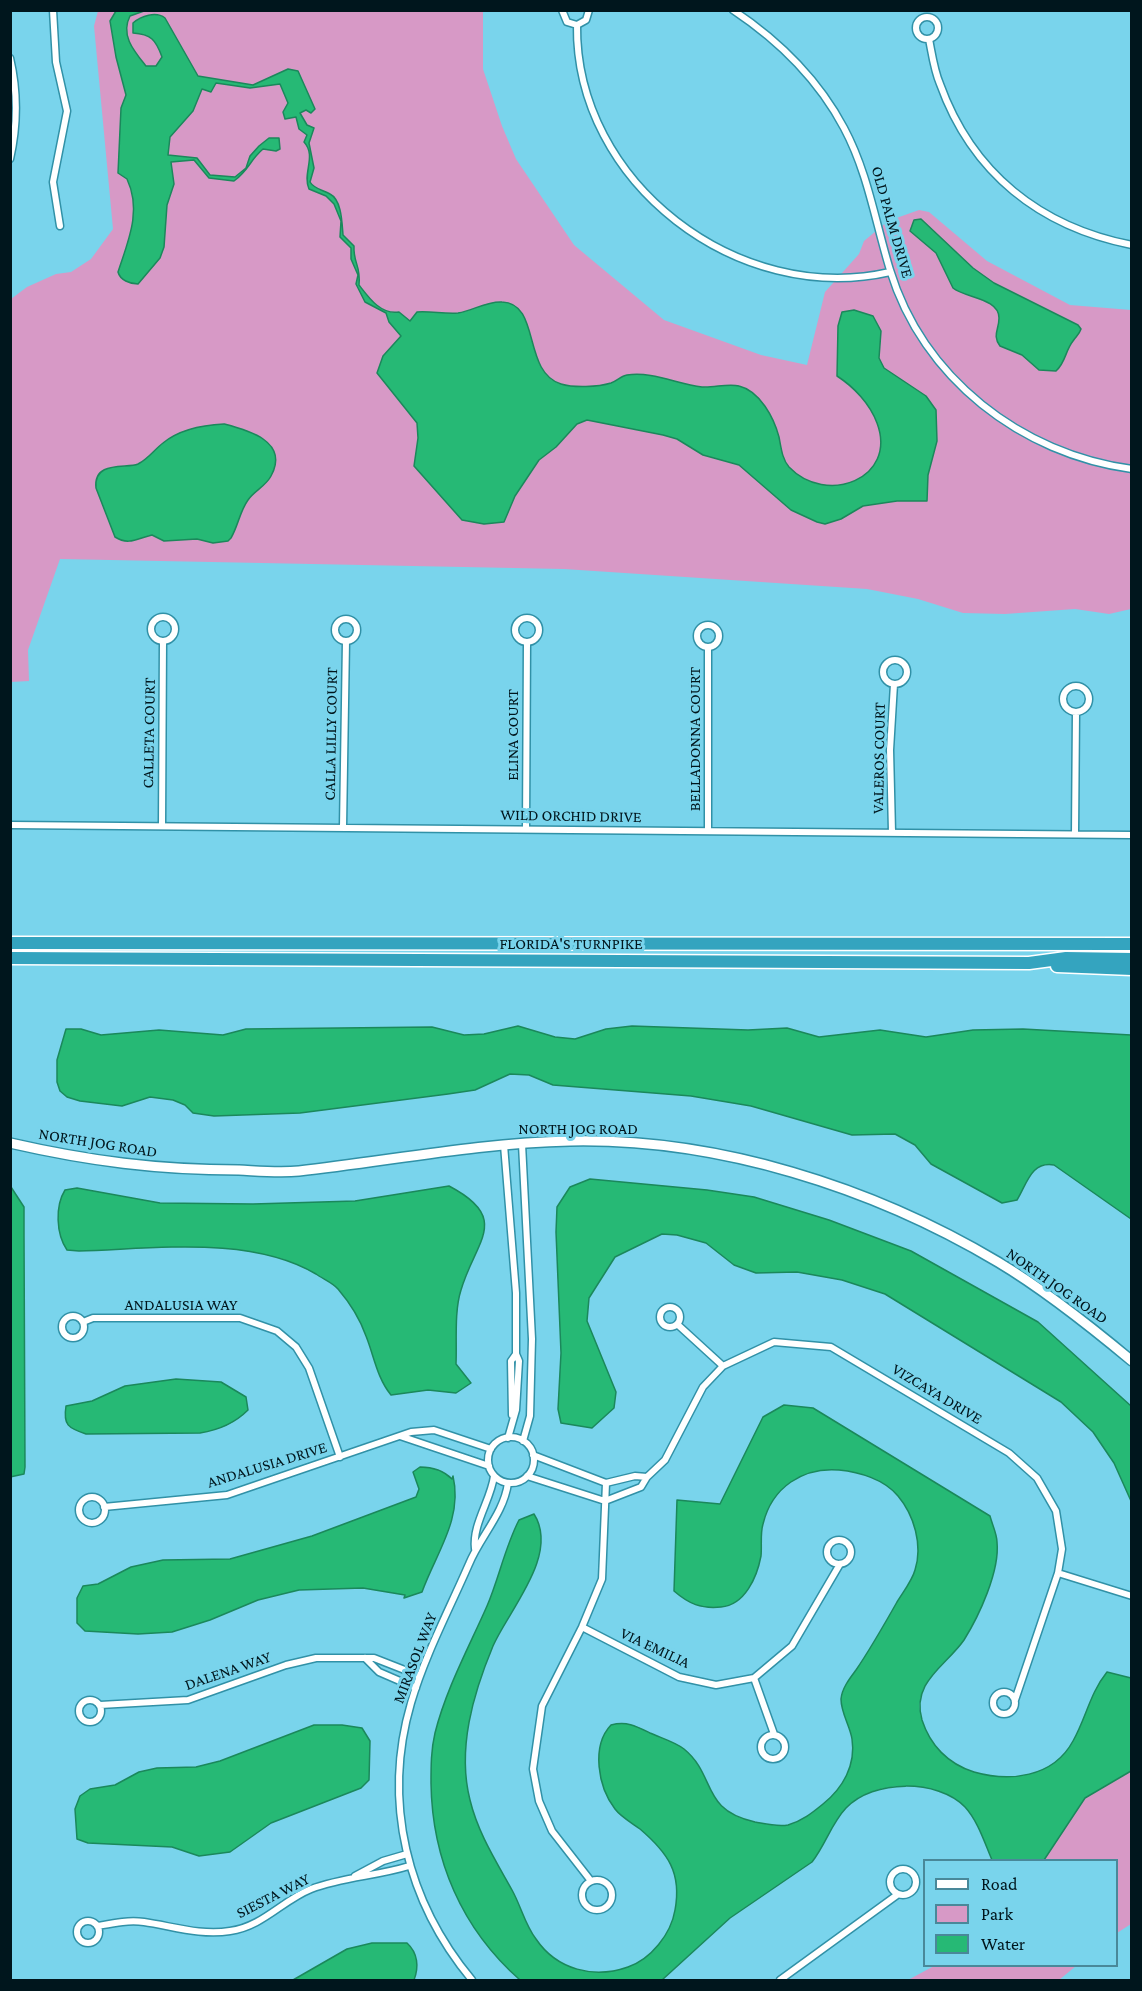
<!DOCTYPE html>
<style>
body{margin:0}
#map{position:relative;width:1142px;height:1991px;overflow:hidden;background:#79d4ec;font-family:"Crimson Pro",serif}
canvas{display:block}
.frame{position:absolute;inset:0;border:12px solid #00161d;pointer-events:none}
.legend{position:absolute;left:923px;top:1859px;width:195px;height:108px;box-sizing:border-box;background:#79d4ec;border:2px solid #498899;margin:0;padding:8px 10px;list-style:none;font-size:18px;color:#00161d}
.legend li{display:flex;align-items:center;gap:12px;height:30px}
.legend b{width:30px;border:2px solid #498899}
</style>
<div id="map">
<canvas width="1142" height="1991"></canvas>
<div class="frame"></div>
<ul class="legend">
<li><b style="height:8px;background:#fff"></b>Road</li>
<li><b style="height:16px;background:#d799c6"></b>Park</li>
<li><b style="height:16px;background:#26b975"></b>Water</li>
</ul>
</div>
<script>
const ctx = document.querySelector('canvas').getContext('2d');
ctx.lineJoin = 'round';
function fillPath(path, color) { ctx.fillStyle = color; ctx.fill(path, 'evenodd'); }
function stroke(path, color, width, dash) { ctx.strokeStyle = color; ctx.lineWidth = width; ctx.lineCap = dash ? 'butt' : 'round'; ctx.setLineDash(dash || []); ctx.stroke(path); }
function label(font, color, halo, rows, align = 'center') {
  ctx.font = font + ' "Crimson Pro",serif'; ctx.lineWidth = 6; ctx.setLineDash([]); ctx.textBaseline = 'middle'; ctx.strokeStyle = halo; ctx.fillStyle = color; for (const [text, x, y, turn = 0] of rows) {
    ctx.save(); ctx.translate(x, y); ctx.rotate((+turn || 0) * Math.PI / 180); ctx.textAlign = isNaN(turn) ? turn : align; if (halo) ctx.strokeText(text, 0, 0); ctx.fillText(text, 0, 0); ctx.restore();
  }
}
fillPath(new Path2D(`
 M98,11H483V69L502,126L516,159L574,245L664,320L761,355L807,365L825,292L859,254L864,241L888,221L919,210L929,212L987,261L1070,305L1131,310V609L1109,614L1075,609L1005,614L963,613L918,599L867,589L564,569L60,559L28,650L29,681L11,682V299L27,287L56,274L71,272L91,259L113,229L94,26Z
 M1131,1757V1924L1117,1933L1116,1860H1025L1038,1832Z
 M934,1966H1076L1059,1980H908Z`), '#d799c6');
const water = new Path2D(`
 M116,11H144L130,16C120,35 134,51 146,66H156L162,57C156,40 151,34 133,33V23C141,16 156,11 165,18L198,76L253,85L288,69L298,71L315,109L311,113L306,110L300,113L307,125L314,128L309,143L314,168L310,182C314,189 323,190 330,194C342,200 342,224 343,235L354,246C353,263 361,265 359,285C369,298 381,315 399,312L410,321L417,312C431,311 444,314 458,313C473,311 486,301 502,302C541,303 522,372 561,384C574,388 598,387 611,383C617,381 621,376 627,375C652,371 677,384 702,387C714,388 728,383 739,386C760,391 774,418 779,437C781,447 782,459 789,467C826,506 898,479 877,423C870,404 854,387 837,376L838,326L842,312L854,310L873,316L881,331L879,358L884,368L926,396L936,410L937,441L928,475L927,501H897L863,506L841,519L825,524L817,522L791,510L739,465L703,455L677,439L663,435L587,420L577,424L556,447L539,460L515,496L504,522L484,524L462,520L414,466L418,438L417,423L377,373L383,356L401,336L389,322L386,313L365,302L356,284L358,275L351,259V248L340,237L341,221L334,204L326,196L309,189C302,173 317,156 304,142L307,135L299,129L296,117L285,119L283,112L288,103L280,84L250,88L216,83L211,92L202,89L193,111L170,137L168,155L197,158L210,175L235,177L246,168L250,156L259,146L269,138H279L280,149L276,151L263,149C250,160 249,170 234,181L209,178L194,160L171,162L174,184L167,205L164,247L160,258L138,284C130,284 120,280 118,272C128,241 142,211 127,179L118,173L121,108L126,95L116,57L110,21Z
 M921,219L973,268L994,283L1078,325L1081,329C1079,335 1076,336 1073,341C1065,351 1066,362 1056,371L1039,370L1022,355L1000,346C992,335 999,330 999,318C999,298 965,298 953,288L936,253L910,231L914,220Z
 M224,424C247,430 290,441 271,476C266,486 254,491 248,500C240,511 238,526 231,538L228,541L213,543L197,539L164,541L152,535C138,538 129,546 115,537L96,488C93,460 127,469 138,464C148,459 155,449 163,443C180,429 203,425 224,424Z
 M518,1026L555,1037L575,1039L606,1029L632,1026L748,1030L787,1028L819,1037L880,1030L926,1037L973,1030L1023,1029L1131,1035V1219L1054,1165C1031,1161 1027,1184 1017,1200L1002,1203L931,1164L915,1145L895,1134L852,1135L751,1106L691,1096L553,1085L529,1075L510,1074L475,1090L448,1094L300,1113L214,1116L193,1113L185,1105L173,1100L150,1097L122,1106L80,1101L67,1097L60,1091L57,1082V1060L66,1029H81L101,1035L159,1030L223,1035L246,1029L432,1027L464,1035L484,1034Z
 M590,1179L707,1190L754,1197L829,1220L911,1251L1038,1322L1131,1406V1501L1114,1463L1093,1432L1061,1402L885,1294L842,1280L797,1272L756,1273L734,1265L706,1243L677,1235L662,1234L615,1257L589,1298L587,1321L616,1392L614,1408L592,1428L561,1423L558,1409L561,1353L556,1232L557,1207L570,1187Z
 M449,1186C512,1219 475,1241 461,1290C454,1312 457,1341 456,1364L471,1383L456,1393L428,1390L391,1395C377,1378 374,1356 366,1336C360,1319 350,1303 338,1289C333,1283 323,1279 316,1274C250,1235 154,1249 79,1251L67,1250C56,1234 55,1206 65,1190L77,1188L160,1203L253,1204L355,1201Z
 M11,1187L24,1207V1235L25,1467L24,1474L10,1477Z
 M176,1379L221,1382L246,1397L248,1410C234,1424 219,1430 200,1433L86,1434C68,1428 63,1425 66,1406L92,1401L125,1386Z
 M784,1405L813,1408L990,1516C992,1524 997,1534 997,1542C1000,1571 979,1616 964,1640C946,1666 911,1682 922,1720C930,1745 948,1764 974,1772C1009,1782 1053,1778 1073,1741C1086,1718 1090,1693 1107,1672L1131,1678V1771L1085,1798L1044,1860H992C985,1844 978,1821 965,1807C938,1779 873,1779 846,1808C831,1824 826,1844 812,1862L730,1918L662,1980H520C462,1929 432,1860 431,1783C431,1766 431,1750 435,1733C446,1689 469,1647 487,1606C499,1578 505,1547 519,1520L534,1514C560,1555 508,1611 493,1646C473,1694 457,1749 470,1800C478,1833 496,1861 512,1890C521,1906 525,1925 536,1939C557,1970 594,1979 628,1967C651,1959 671,1934 675,1910C682,1873 668,1853 640,1829C632,1823 621,1817 615,1809C598,1787 591,1746 611,1725C627,1721 636,1726 650,1733C661,1738 675,1742 684,1749C717,1776 700,1810 755,1822C766,1824 777,1827 788,1825C802,1821 812,1813 823,1804C843,1788 856,1765 852,1739C850,1726 841,1713 841,1699C842,1688 850,1678 856,1670C871,1648 884,1625 897,1602C903,1592 912,1581 915,1570C923,1545 914,1515 898,1496C884,1479 859,1472 839,1470C803,1467 772,1487 763,1524C760,1534 762,1545 761,1556C757,1577 745,1605 721,1607C701,1609 689,1604 674,1591L677,1500L720,1504L763,1417Z
 M420,1467C433,1467 443,1470 452,1479L453,1476C463,1519 436,1553 422,1592L404,1598L405,1595L363,1588L299,1590L258,1600L210,1620L172,1632L138,1634L85,1631L77,1623V1598L83,1586L98,1584L131,1567L163,1560L230,1559L312,1536L416,1497L419,1489L413,1472Z
 M314,1725H342L362,1728L370,1741L369,1780L361,1788L271,1823L230,1852L199,1856L172,1847L88,1843L77,1839L75,1809L80,1796L90,1789L115,1785L139,1772L157,1768L196,1767L220,1761Z
 M372,1943H407C418,1953 419,1967 414,1980H293L347,1949Z`);
fillPath(water, '#26b975');
stroke(water, '#1b885b', 1.5);
const street = new Path2D(`
 M53,10L56,62L67,111L53,182L60,226
 M562,10L567,22L577,25L586,20L589,10
 M733,10C778,40 818,79 844,128C868,173 875,221 890,270C923,378 1021,454 1132,469
 M916 28a11 11 0 1 1 22 0a11 11 0 1 1-22 0Z
 M577,25C575,183 739,307 890,272
 M929,39C932,54 934,70 940,84C972,173 1040,227 1132,245
 M10,58C18,92 18,124 10,159
 M151 629a12 12 0 1 1 24 0a12 12 0 1 1-24 0Z
 M515 630a12 12 0 1 1 24 0a12 12 0 1 1-24 0Z
 M335 630a11 11 0 1 1 22 0a11 11 0 1 1-22 0Z
 M697 636a11 11 0 1 1 22 0a11 11 0 1 1-22 0Z
 M883 672a12 12 0 1 1 24 0a12 12 0 1 1-24 0Z
 M1063 699a13 13 0 1 1 26 0a13 13 0 1 1-26 0Z
 M10,825L1132,835
 M162,825L163,641
 M343,827L346,641
 M526,829L527,642
 M708,831V647
 M892,832L890,750L894,684
 M1075,834L1076,712
 M522,1144L532,1339L530,1416L523,1441
 M504,1145L516,1293V1354L519,1361L516,1410L508,1438
 M660 1317a10 10 0 1 1 20 0a10 10 0 1 1-20 0Z
 M62 1327a11 11 0 1 1 22 0a11 11 0 1 1-22 0Z
 M83,1322L93,1318H240L277,1331L296,1347L309,1368L340,1457
 M677,1324L723,1366
 M512,1415L511,1361L516,1354
 M400,1436L489,1466
 M488 1460a23 23 0 1 1 46 0a23 23 0 1 1-46 0Z
 M533,1455L606,1483
 M527,1476L605,1501L641,1487L647,1477L665,1460L703,1387L723,1366L774,1342L831,1347L1009,1453L1037,1478L1056,1511L1062,1549L1058,1573L1015,1700
 M606,1483L635,1476L647,1477
 M79 1510a13 13 0 1 1 26 0a13 13 0 1 1-26 0Z
 M104,1507L227,1495L411,1432L434,1430L491,1449
 M827 1552a12 12 0 1 1 24 0a12 12 0 1 1-24 0Z
 M475,1549C472,1524 491,1500 494,1476
 M1058,1573L1132,1596
 M582,1627L679,1677L716,1685L754,1678L792,1646L840,1564
 M365,1658L379,1672L416,1688
 M754,1678L774,1734
 M993 1703a11 11 0 1 1 22 0a11 11 0 1 1-22 0Z
 M79 1711a11 11 0 1 1 22 0a11 11 0 1 1-22 0Z
 M100,1705L188,1700L286,1665L316,1658H374L420,1676
 M761 1747a12 12 0 1 1 24 0a12 12 0 1 1-24 0Z
 M890 1882a13 13 0 1 1 26 0a13 13 0 1 1-26 0Z
 M355,1876L383,1861L407,1854
 M582 1895a15 15 0 1 1 30 0a15 15 0 1 1-30 0Z
 M591,1881L552,1831L539,1801L533,1769L542,1706L582,1627L602,1579L606,1483
 M77 1932a11 11 0 1 1 22 0a11 11 0 1 1-22 0Z
 M98,1926C114,1923 128,1920 144,1922C172,1926 201,1936 230,1931C262,1927 283,1900 311,1889C343,1877 377,1876 409,1866
 M472,1980C407,1902 382,1802 411,1703C425,1655 449,1610 469,1564C480,1537 504,1513 508,1483
 M780,1980L897,1895`);
const secondary = new Path2D(`
 M10,1143C89,1161 158,1170 239,1170C259,1171 279,1173 299,1171C389,1161 478,1143 570,1141C718,1138 872,1187 998,1262C1045,1290 1090,1326 1132,1361`);
const highway = new Path2D(`
 M10,943L1132,944
 M10,958L1029,963L1066,958L1132,959
 M1057,966L1132,969`);
stroke(street, '#3191a7', 9);
stroke(secondary, '#3191a7', 12);
stroke(highway, '#fff', 15);
stroke(street, '#fff', 6);
stroke(secondary, '#fff', 9);
stroke(highway, '#34a4bf', 12);
label('16px', '#00161d', '#79d4ec', [
 ["OLD PALM DRIVE",892,222,74],
 ["CALLETA COURT",149,733,-89],
 ["CALLA LILLY COURT",331,734,-89],
 ["ELINA COURT",513,735,-90],
 ["BELLADONNA COURT",695,739,-90],
 ["VALEROS COURT",879,758,-89],
 ["WILD ORCHID DRIVE",571,816,1],
 ["FLORIDA'S TURNPIKE",571,944],
 ["NORTH JOG ROAD",578,1129],
 ["NORTH JOG ROAD",98,1143,9],
 ["NORTH JOG ROAD",1057,1286,35],
 ["ANDALUSIA WAY",181,1305],
 ["VIZCAYA DRIVE",937,1394,31],
 ["ANDALUSIA DRIVE",267,1465,-17],
 ["VIA EMILIA",655,1648,25],
 ["MIRASOL WAY",415,1658,-69],
 ["DALENA WAY",228,1671,-19],
 ["SIESTA WAY",273,1896,-27]
]);
</script>
